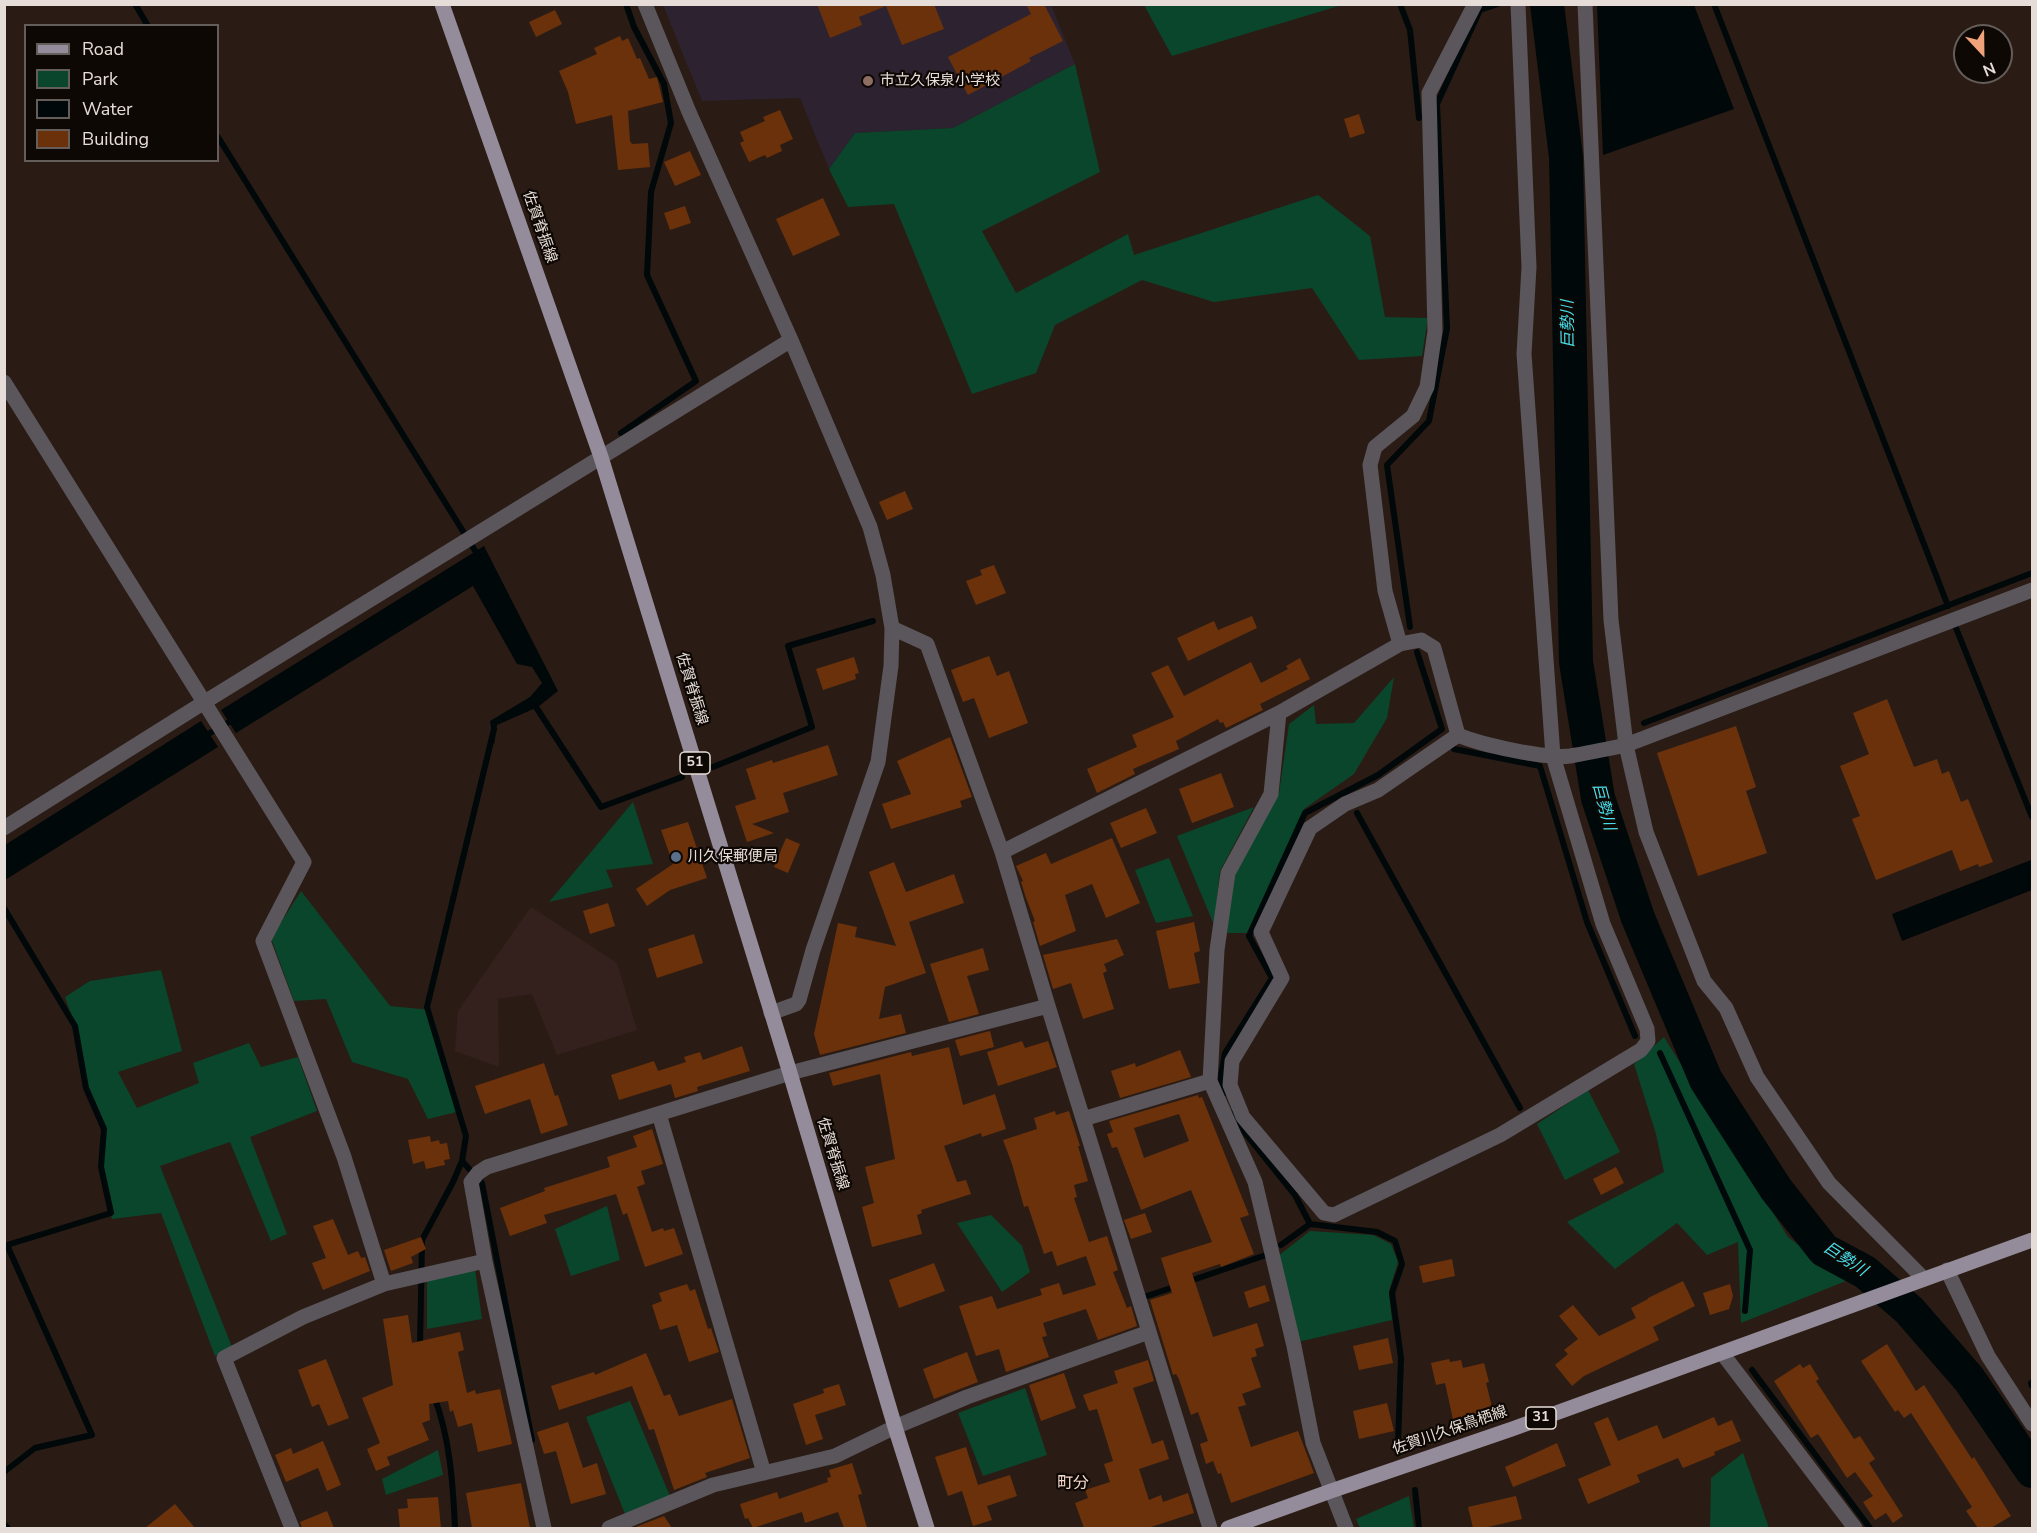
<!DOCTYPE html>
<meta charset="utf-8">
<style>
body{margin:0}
#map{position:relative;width:2037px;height:1533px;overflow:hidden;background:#2a1c14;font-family:"Nunito Sans",sans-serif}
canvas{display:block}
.frame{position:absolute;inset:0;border:6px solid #e7ddd8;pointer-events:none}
.legend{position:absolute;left:24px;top:24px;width:195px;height:138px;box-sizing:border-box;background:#0e0805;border:2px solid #655d59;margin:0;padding:8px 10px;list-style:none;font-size:18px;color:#e7ddd8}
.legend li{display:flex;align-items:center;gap:12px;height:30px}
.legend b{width:30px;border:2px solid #655d59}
.north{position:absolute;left:1953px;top:24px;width:60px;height:60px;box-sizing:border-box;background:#0e0805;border:2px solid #655d59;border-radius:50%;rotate:158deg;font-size:16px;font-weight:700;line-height:24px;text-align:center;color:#e7ddd8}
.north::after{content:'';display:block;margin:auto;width:21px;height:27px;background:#f0a27a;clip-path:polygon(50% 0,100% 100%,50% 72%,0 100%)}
</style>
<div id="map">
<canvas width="2037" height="1533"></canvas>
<div class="frame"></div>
<ul class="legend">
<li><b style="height:8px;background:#948c9a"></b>Road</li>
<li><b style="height:16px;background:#09462b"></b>Park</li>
<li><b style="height:16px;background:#000809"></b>Water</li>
<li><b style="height:16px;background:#6b310b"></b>Building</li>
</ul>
<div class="north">N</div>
</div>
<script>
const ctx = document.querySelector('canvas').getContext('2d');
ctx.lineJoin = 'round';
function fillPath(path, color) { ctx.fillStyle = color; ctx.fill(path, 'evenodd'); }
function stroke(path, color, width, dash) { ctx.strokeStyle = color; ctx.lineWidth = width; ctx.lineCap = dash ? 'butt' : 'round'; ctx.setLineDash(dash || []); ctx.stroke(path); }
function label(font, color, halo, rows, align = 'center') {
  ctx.font = font + ' "Nunito Sans","Noto Sans JP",sans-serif'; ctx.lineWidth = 4.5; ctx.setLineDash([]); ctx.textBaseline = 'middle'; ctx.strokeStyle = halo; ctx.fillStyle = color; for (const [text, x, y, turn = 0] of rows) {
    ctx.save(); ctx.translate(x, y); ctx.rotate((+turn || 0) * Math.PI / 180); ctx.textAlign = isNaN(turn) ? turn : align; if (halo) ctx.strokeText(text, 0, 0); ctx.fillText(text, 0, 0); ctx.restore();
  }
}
fillPath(new Path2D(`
 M531,907L617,963L637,1030L557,1055L532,994L498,999L499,1067L455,1051L458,1011Z`), '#34211e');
fillPath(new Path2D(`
 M663,5H1051L1075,64L953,128L855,133L829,169L800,98L702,101Z`), '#2d2230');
fillPath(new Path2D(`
 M1144,5H1342L1172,56Z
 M1075,64L1100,172L982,231L1016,293L1128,234L1134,255L1318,195L1370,236L1385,317L1428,318L1422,356L1359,360L1312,288L1214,302L1142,280L1055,325L1036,373L972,394L894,204L848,207L829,169L855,133L953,128Z
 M1394,677L1387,718L1354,774L1304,809L1247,933H1227L1231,876L1279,793L1289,724L1314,705L1316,724L1354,723Z
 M633,802L653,864L606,870L613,887L549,902Z
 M1254,807L1220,871L1214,925L1177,836Z
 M1169,858L1193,916L1156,923L1135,870Z
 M301,891L390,1006L431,1010L461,1111L428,1119L408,1079L352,1062L326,999L294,1001L271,938Z
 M161,970L182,1051L118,1072L137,1108L199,1083L193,1063L249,1043L261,1067L298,1057L317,1111L250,1137L287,1234L271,1241L230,1142L160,1166L232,1347L215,1356L161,1213L112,1219L101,1167L104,1129L86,1088L75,1026L65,997L90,981Z
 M1664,1037L1788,1237L1846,1281L1741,1323L1738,1242L1707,1255L1677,1223L1615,1269L1567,1222L1664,1172L1656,1134L1634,1064Z
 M1588,1090L1620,1152L1565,1180L1537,1124Z
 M607,1206L620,1260L571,1276L555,1229Z
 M991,1215L1022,1246L1030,1272L1002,1292L957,1223Z
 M1310,1231L1373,1235L1391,1244L1398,1262L1389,1291L1392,1320L1298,1342L1278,1256Z
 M475,1269L482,1319L427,1329V1281Z
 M1025,1388L1047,1455L983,1476L958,1413Z
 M630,1401L670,1496L625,1514L586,1417Z
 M438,1450L443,1475L386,1495L382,1479Z
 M1743,1453L1769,1528H1710L1711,1478Z
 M1409,1496L1414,1528H1360L1356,1519Z`), '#09462b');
fillPath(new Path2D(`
 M1597,5H1694L1734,109L1603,155Z
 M484,546L558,691L538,707L497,725L494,745L490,721L530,697L542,683L532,667L517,664L473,586L236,733L221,710Z
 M201,721L218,747L5,880V845Z
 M2031,860L2032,890L1902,941L1892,914Z`), '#000809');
stroke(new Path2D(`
 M135,4L148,26
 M1400,4L1410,30L1419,118
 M1714,4L1948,606
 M218,137L479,557
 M621,433L696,381L647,275L651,192L671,123L664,84L634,27L626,4
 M1410,627L1387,465L1429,421L1447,328L1437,104L1480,10L1498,4
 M1956,628L2032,817
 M534,704L601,807L682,777
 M1644,723L2032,573
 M203,737L236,718
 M1454,749L1540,766L1587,922L1635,1036
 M713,767L812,727L788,646L873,621
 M1357,813L1520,1108
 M4,908L75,1026L86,1088L104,1129L101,1167L111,1213L7,1245L92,1435L35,1448L4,1472
 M1660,1053L1750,1250L1745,1311
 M1225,1093L1220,1081L1225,1053L1272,978L1249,936L1305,813L1378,775L1442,729L1417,652
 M1233,1113L1238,1124L1295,1195L1310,1224L1377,1232L1395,1241L1402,1264L1392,1293L1401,1358L1398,1444
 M462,1161L482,1183L532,1440
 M1281,1245L1310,1224
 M1187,1282L1266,1255
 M1147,1296L1177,1286
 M420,1347L422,1240L453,1182L462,1161L466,1136L427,1007L494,729
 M1752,1370L1870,1528
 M2032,1382L2031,1383L2032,1386
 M434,1396C450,1438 453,1484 455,1528
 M1415,1490L1419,1528
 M4,1524L8,1528`), '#000809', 6);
stroke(new Path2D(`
 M1547,4L1566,157L1576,662L1598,798L1638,918L1706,1080L1776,1189L1824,1250L1865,1272L1909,1310L1969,1379L2032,1471`), '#000809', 34);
fillPath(new Path2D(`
 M817,4H934L944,29L902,45L886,6L859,17L862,25L830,38Z
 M1026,4H1044L1063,41L1029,58L1031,61L968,95L948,57L1031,14Z
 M555,10L562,24L536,37L529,22Z
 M620,36L622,41L628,38L637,59L640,58L649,79L657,77L663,102L628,111L630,141L632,144L648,143L650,167L618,170L612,115L576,124L568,92L559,71L597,54L594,48Z
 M780,110L793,139L780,145L782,151L767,158L765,155L749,162L740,143L744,141L740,132L765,121L763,117Z
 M1359,114L1365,133L1350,138L1344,119Z
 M690,151L701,175L675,186L664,162Z
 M823,198L840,235L793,256L776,219Z
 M685,206L691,223L670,230L664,213Z
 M905,491L913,509L887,520L879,502Z
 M994,565L1006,593L976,605L966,581L982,575L980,570Z
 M1252,616L1257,628L1188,661L1177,638L1214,621L1218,630Z
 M989,656L997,676L1009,671L1028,723L989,738L974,698L963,702L951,670Z
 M854,657L859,673L855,674L856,679L823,690L816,669Z
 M1300,658L1310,679L1260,704L1263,710L1226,728L1223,722L1220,723L1218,719L1176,741L1179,749L1133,769L1135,774L1097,793L1087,769L1137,747L1132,735L1174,717L1151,673L1168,665L1184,696L1251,662L1261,683L1288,669L1286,666Z
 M1887,699L1914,767L1937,759L1942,774L1949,771L1961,802L1968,799L1993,862L1979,867L1978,864L1960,871L1952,850L1876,880L1852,819L1860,816L1840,766L1869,754L1853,713Z
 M1736,726L1756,787L1746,791L1767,853L1698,876L1657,753Z
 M950,737L972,797L960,801L962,807L891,829L882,804L911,794L897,761Z
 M828,745L838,775L783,793L789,812L752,824L774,833L747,842L735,806L756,799L746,769L772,760L773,763Z
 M1221,773L1234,807L1192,823L1179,789Z
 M1146,808L1157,833L1121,848L1110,823Z
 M688,822L707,878L670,890L647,906L636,889L673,864L661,830Z
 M786,838L800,844L788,873L774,867Z
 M1112,838L1140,903L1106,918L1092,884L1065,895L1076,931L1040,946L1033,922L1035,921L1026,898L1021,882L1023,881L1016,866L1046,853L1051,864Z
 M894,862L906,892L954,874L964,903L909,922L926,973L885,987L879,1019L901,1014L906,1033L820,1055L814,1034L838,923L857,927L855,937L896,946L869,872Z
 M608,903L615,926L590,934L583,911Z
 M1194,922L1200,951L1194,953L1200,983L1169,989L1156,931Z
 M694,934L703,963L657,978L648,949Z
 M1117,939L1124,955L1104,964L1107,971L1103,973L1114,1009L1083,1019L1071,983L1053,989L1043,955Z
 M983,948L989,970L967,976L979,1014L949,1022L930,964Z
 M990,1031L994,1047L960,1056L955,1040Z
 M1022,1041L1025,1048L1048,1041L1057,1067L998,1086L987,1052Z
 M742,1046L750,1071L697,1087L698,1091L675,1098L671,1084L619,1100L611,1075L654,1061L658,1071L686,1062L684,1057L700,1052L703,1060Z
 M949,1047L963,1105L995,1094L1006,1129L982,1137L981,1133L944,1146L957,1182L966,1180L971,1194L921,1210L922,1213L917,1215L922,1234L872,1247L862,1207L874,1203L865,1167L895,1159L880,1074L833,1086L829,1073L911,1052L912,1056Z
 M1180,1050L1191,1077L1120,1098L1111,1071L1135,1063L1136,1067Z
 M544,1063L555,1096L558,1095L568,1125L541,1134L530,1099L485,1114L475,1086Z
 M1198,1095L1199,1098L1202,1097L1249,1215L1240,1218L1254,1254L1221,1267L1220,1264L1192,1273L1213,1337L1257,1323L1264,1346L1255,1349L1257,1356L1251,1358L1261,1387L1242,1394L1246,1405L1238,1407L1251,1447L1298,1431L1314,1473L1231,1503L1221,1473L1218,1474L1213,1461L1206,1464L1200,1444L1208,1441L1198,1412L1191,1415L1179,1379L1176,1374L1173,1375L1150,1300L1172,1293L1161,1258L1212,1242L1191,1190L1141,1210L1117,1147L1112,1148L1107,1134L1113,1132L1109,1121ZM1179,1114L1189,1141L1144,1158L1134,1128Z
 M1055,1111L1056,1115L1069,1111L1080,1146H1078L1088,1181L1074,1185L1077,1197L1074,1198L1089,1242L1107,1236L1118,1270L1113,1272L1127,1308L1131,1306L1137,1326L1098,1340L1086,1309L1043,1323L1047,1336L1042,1337L1049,1357L1006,1372L999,1349L976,1356L959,1306L992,1296L997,1309L1042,1295L1040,1289L1059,1283L1063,1295L1096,1285L1086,1256L1057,1266L1052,1251L1044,1254L1028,1206L1024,1207L1012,1164L1003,1140L1037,1129L1034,1118Z
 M652,1129L663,1164L641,1171L645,1184L637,1187L652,1232L663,1228L664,1231L674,1228L683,1254L645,1267L627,1213L623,1215L616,1194L544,1215L547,1223L510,1236L500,1208L545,1191L544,1188L610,1167L607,1157L637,1147L633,1136Z
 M430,1136L431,1142L439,1140L440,1144L447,1143L450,1159L444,1160L445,1165L426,1169L424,1161L413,1164L408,1140Z
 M1616,1167L1624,1183L1601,1195L1593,1179Z
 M1145,1213L1152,1232L1131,1239L1124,1220Z
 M333,1219L348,1255L358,1251L361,1258L365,1257L370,1271L323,1290L312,1263L326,1258L313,1226Z
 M421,1237L426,1249L411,1257L413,1263L391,1271L384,1250Z
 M1452,1259L1455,1276L1423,1283L1419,1266Z
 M934,1263L945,1291L899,1308L889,1280Z
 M1683,1281L1695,1306L1653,1327L1659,1340L1584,1376L1572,1386L1555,1365L1568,1354L1564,1350L1578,1339L1559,1316L1573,1305L1599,1336L1636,1318L1631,1308L1648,1299V1298Z
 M687,1284L690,1291L695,1289L708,1329L711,1328L719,1352L689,1362L677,1325L660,1330L652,1305L662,1301L659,1293Z
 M1730,1284L1733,1296L1729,1309L1710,1315L1703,1293Z
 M1265,1285L1270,1301L1249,1308L1244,1292Z
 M408,1315L412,1343L460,1332L464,1350L458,1352L467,1393L475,1390L476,1394L500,1389L512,1444L478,1452L472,1423L458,1427L453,1410L450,1412L448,1401L429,1404L430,1420L422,1423L429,1440L387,1457L390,1465L376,1471L367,1449L380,1443L362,1398L393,1385L383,1319Z
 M1388,1338L1393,1363L1359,1370L1353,1346Z
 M1887,1344L1916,1391L1924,1385L1972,1459L1974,1457L2011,1516L1991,1528H1978L1966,1511L1972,1507L1911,1413L1904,1418L1898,1410L1895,1412L1861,1361Z
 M967,1352L978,1382L934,1399L923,1369Z
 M646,1353L664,1396L670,1394L679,1416L732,1399L750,1458L705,1473L707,1477L674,1490L654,1429L649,1430L632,1386L559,1410L551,1386L594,1372L595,1375Z
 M326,1359L349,1418L328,1426L319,1404L312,1407L298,1370Z
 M1449,1359L1450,1362L1461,1360L1463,1368L1484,1363L1489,1382L1486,1383L1494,1415L1454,1424L1445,1383L1436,1385L1431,1363Z
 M1148,1360L1154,1381L1133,1388L1152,1444L1163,1440L1169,1459L1139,1469L1149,1500L1161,1495L1163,1502L1188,1493L1194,1513L1148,1528H1084L1075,1503L1088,1498L1085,1490L1110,1482L1104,1464L1113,1461L1097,1409L1089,1411L1083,1395L1118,1383L1114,1371Z
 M1800,1364L1803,1368L1810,1364L1819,1379L1816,1381L1854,1439L1860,1436L1875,1459L1869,1463L1903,1516L1893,1523L1886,1513L1875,1520L1863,1502L1873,1496L1855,1472L1847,1478L1818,1434L1811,1438L1774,1381Z
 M1064,1373L1076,1408L1041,1421L1029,1385Z
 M839,1384L846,1405L815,1415L823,1439L806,1445L793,1404L824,1393L823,1389Z
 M1387,1403L1394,1431L1359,1439L1353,1411Z
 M1608,1417L1618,1441L1657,1425L1663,1439L1714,1417L1718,1426L1732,1420L1741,1441L1714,1452L1715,1455L1683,1468L1678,1458L1637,1475L1640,1482L1588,1504L1578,1479L1611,1465L1594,1423Z
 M568,1422L583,1468L597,1463L606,1494L571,1504L556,1451L544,1454L537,1432Z
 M323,1441L341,1485L327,1491L318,1468L286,1482L275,1455L291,1448L293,1454Z
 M1557,1443L1566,1466L1513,1487L1505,1467Z
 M966,1447L978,1485L1010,1475L1017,1496L987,1506L992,1520L973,1526L962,1491L948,1496L935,1457Z
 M852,1463L862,1494L858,1495L867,1528H844L838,1512L805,1523L802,1512L753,1528L748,1518L745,1519L740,1504L777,1492L779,1499L828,1482L827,1478L831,1477L829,1470Z
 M521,1483L530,1528H472L466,1493Z
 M1516,1496L1522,1519L1484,1528H1473L1468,1507Z
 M438,1497L441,1528H400L398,1509L408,1508L407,1499Z
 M175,1504L195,1528H145Z
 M327,1511L334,1528H302L300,1522Z
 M664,1516L672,1528H633Z`), '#6b310b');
stroke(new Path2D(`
 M645,4L689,112L791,340L870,527L883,575L892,628L891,666L878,762L813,950L799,1000L796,1004L771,1013
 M1585,4L1611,620L1626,745L1646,832L1704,981L1726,1008L1757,1077L1829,1183L1924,1279
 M4,382L304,862L263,941L344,1157L384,1284
 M892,628L927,644L1002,852L1048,1006L1210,1528
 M1400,644L1385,591L1370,465L1375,447L1413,416L1427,387L1435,331L1429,93L1475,4
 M1279,713L1271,794L1228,873L1217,950L1210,1081L1255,1182L1294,1346L1313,1443L1346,1528
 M1458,735L1378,790L1345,804L1310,828L1261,932L1282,978L1232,1061L1230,1085L1243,1117L1324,1213L1334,1215L1500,1135L1641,1050L1648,1041L1647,1029L1603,924L1553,756L1524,354L1529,267L1518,4
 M4,828L203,703L791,340
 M1002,852L1279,713L1400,644L1421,640L1434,648L1458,735C1482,745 1545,759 1570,756C1588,753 1607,749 1626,745L2032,590
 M659,1114L764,1473
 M1083,1119L1210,1081
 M1947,1270L1988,1356L2032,1424
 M1722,1353L1855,1528
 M292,1528L224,1358L303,1317L384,1284L485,1261
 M544,1528L485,1261L471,1182L478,1173L487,1167L790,1073L1048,1006
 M609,1528L713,1485L835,1456L895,1427L967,1397L1149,1332`), '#5a565c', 15);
stroke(new Path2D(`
 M442,4L601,457L790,1073L895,1427L927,1528
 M1228,1528L1331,1491L1512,1429L2032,1240`), '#948c9a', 15);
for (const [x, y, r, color] of [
 [868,81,6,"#8d6e63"],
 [676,857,6,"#5c6f8a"]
]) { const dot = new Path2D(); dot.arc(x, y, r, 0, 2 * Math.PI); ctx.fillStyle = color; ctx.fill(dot); stroke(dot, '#0e0805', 2); }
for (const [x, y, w] of [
 [695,763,30],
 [1541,1418,30]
]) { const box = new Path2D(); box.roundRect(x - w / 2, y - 11, w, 22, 4.5); ctx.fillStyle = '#0e0805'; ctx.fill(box); stroke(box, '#e7ddd8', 1.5); }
label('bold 14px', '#e7ddd8', null, [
 ["51",695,763],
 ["31",1541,1418]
]);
label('15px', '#e7ddd8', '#0e0805', [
 ["市立久保泉小学校",880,81],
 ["川久保郵便局",688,857]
], 'left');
label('15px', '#e7ddd8', '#0e0805', [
 ["佐賀脊振線",539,227,71],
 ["佐賀脊振線",691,689,73],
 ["佐賀脊振線",832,1154,73],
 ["佐賀川久保鳥栖線",1450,1431,-19]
]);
label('italic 16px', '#45deeb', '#0e0805', [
 ["巨勢川",1569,324,-91],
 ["巨勢川",1603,807,75],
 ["巨勢川",1845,1260,33]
]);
label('16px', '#f5d7c8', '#0e0805', [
 ["町分",1073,1484]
]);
</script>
